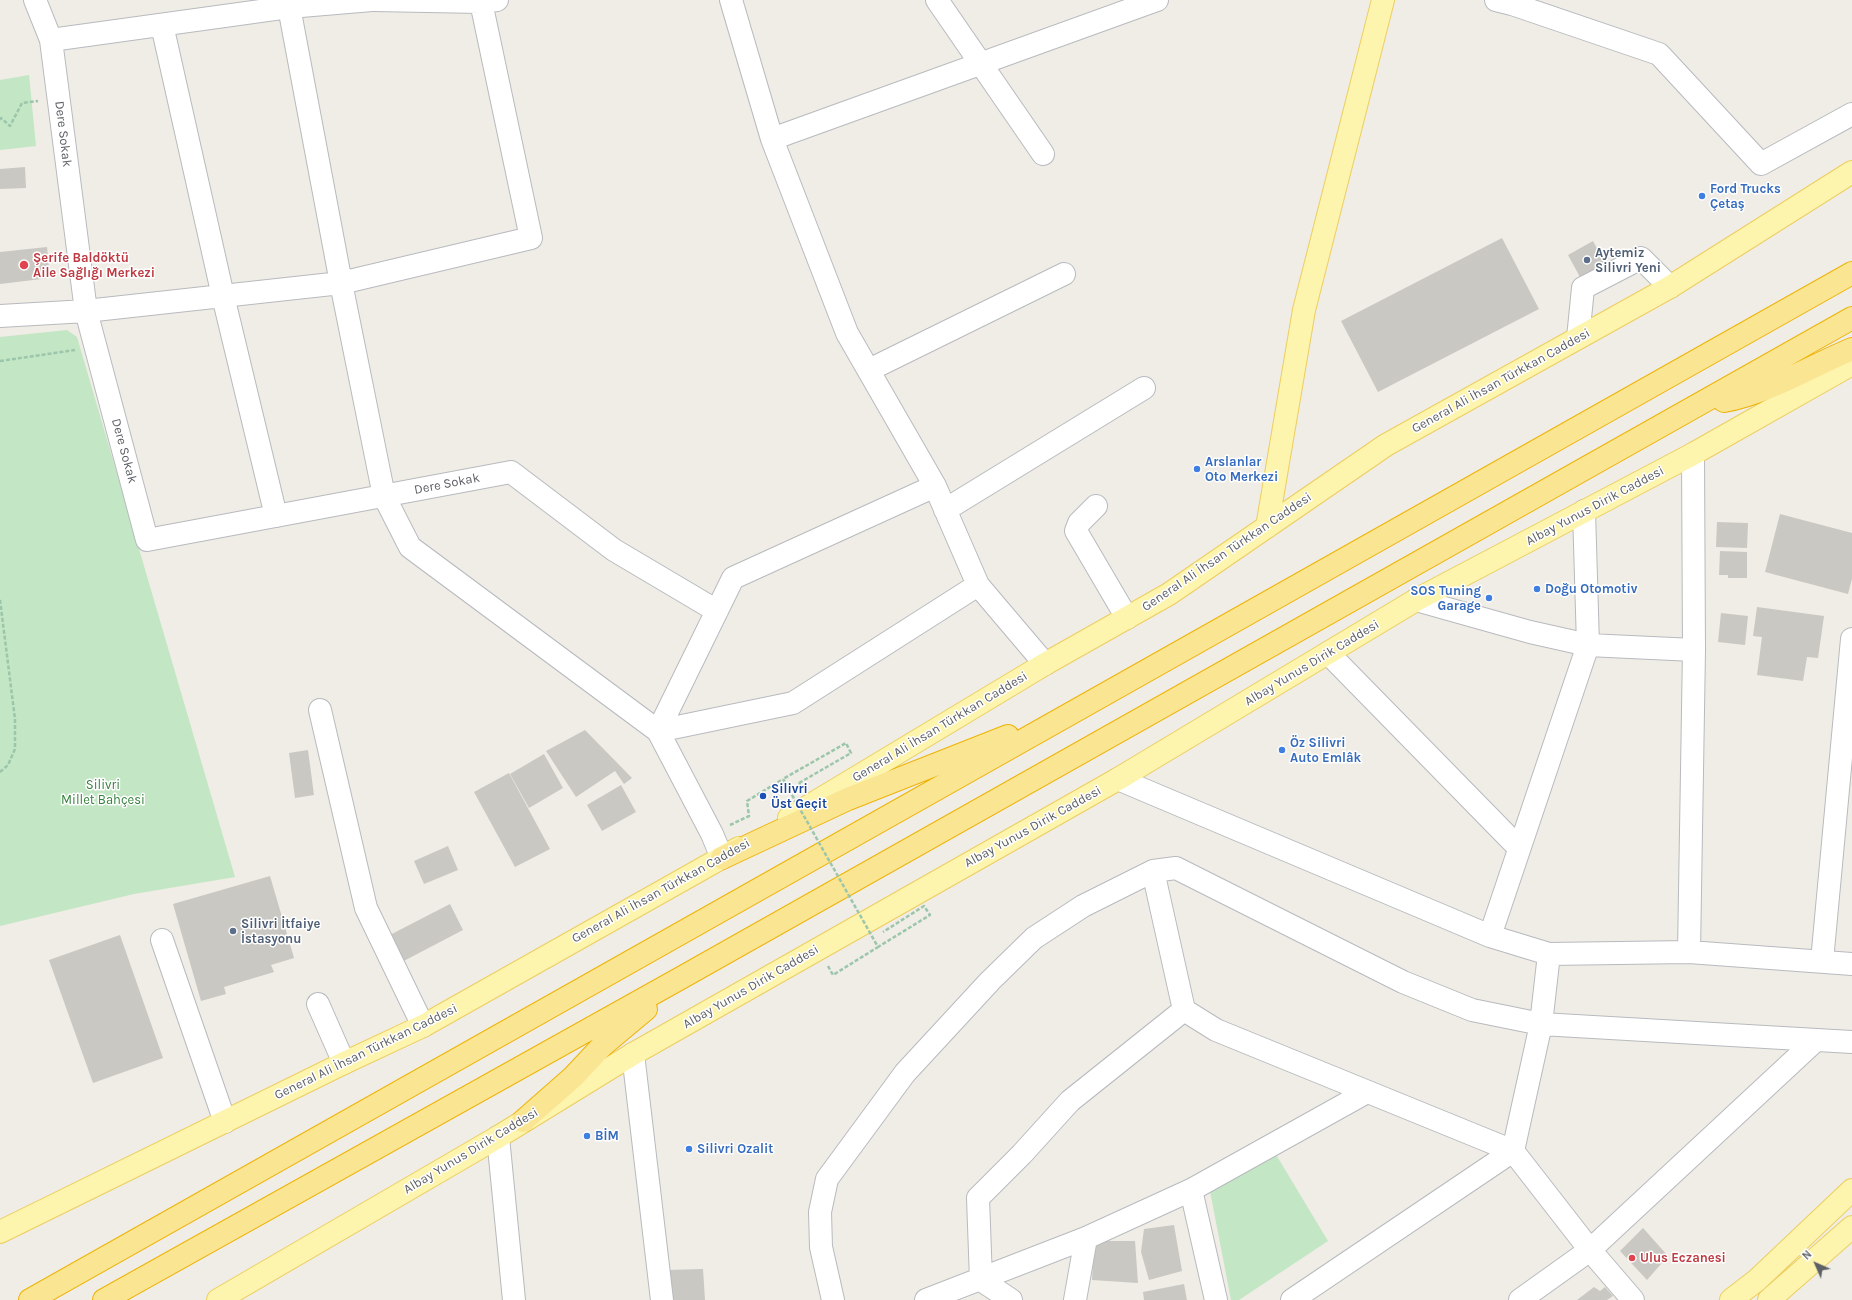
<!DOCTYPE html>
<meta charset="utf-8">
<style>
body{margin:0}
#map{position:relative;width:1852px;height:1300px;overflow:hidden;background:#efede5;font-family:Karla,sans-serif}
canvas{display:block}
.north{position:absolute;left:1796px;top:1244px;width:40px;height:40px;-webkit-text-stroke:3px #fff;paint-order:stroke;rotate:315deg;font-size:11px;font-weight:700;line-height:16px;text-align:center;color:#5d6065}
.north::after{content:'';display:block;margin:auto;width:14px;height:18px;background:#5d6065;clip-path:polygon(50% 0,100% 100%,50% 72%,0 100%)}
</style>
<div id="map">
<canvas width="1852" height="1300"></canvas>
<div class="north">N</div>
</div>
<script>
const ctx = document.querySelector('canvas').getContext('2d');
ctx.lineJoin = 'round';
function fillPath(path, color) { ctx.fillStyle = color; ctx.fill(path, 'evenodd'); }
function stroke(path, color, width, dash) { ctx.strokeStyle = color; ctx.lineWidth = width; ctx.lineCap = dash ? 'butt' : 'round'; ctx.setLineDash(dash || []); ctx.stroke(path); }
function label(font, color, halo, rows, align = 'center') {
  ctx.font = font + ' Karla,sans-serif'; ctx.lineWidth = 3; ctx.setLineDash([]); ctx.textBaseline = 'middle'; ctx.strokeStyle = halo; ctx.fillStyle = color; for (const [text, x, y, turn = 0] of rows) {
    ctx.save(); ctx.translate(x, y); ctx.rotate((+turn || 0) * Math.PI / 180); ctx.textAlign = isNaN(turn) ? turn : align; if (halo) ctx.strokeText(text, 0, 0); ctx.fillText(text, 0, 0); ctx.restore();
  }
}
fillPath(new Path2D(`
 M29,75L36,146L0,150V80Z
 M67,330L77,337L235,877L134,894L0,926V337Z
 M1275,1153L1328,1241L1239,1300H1231L1210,1191Z`), '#c3e6c5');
fillPath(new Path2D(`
 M25,167L26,188L0,189V169Z
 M1502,238L1539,309L1378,392L1341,321Z
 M1593,241L1606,265L1581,279L1568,255Z
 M47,247L50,278L0,284V252Z
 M1780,514L1852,533V579L1848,594L1765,572Z
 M1717,522L1748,523L1747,548L1716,547Z
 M1720,551L1747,552V578H1728V575H1719Z
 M1757,607L1824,616L1818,658L1807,657L1803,681L1757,675L1762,637L1753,636Z
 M1721,613L1748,616L1745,645L1718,642Z
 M585,730L632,778L624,784L615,771L576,797L546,751Z
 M308,750L314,795L295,798L289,753Z
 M544,754L563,788L529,808L510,774Z
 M509,773L550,849L515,867L474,792Z
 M621,785L636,812L602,831L587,805Z
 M448,846L458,870L424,884L414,861Z
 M270,876L294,958L271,965L274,972L224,987L226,994L201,1001L173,904Z
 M450,904L463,930L398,964L384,938Z
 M120,935L163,1058L93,1083L49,960Z
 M1174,1225L1182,1271L1149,1280L1141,1252L1144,1229Z
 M1643,1228L1668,1256L1647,1280L1620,1251Z
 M1094,1241H1135L1138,1283L1092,1280Z
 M703,1269L705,1300H670L668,1270Z
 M1184,1284L1187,1300H1144L1143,1292Z
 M1594,1287L1600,1291L1605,1287L1613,1296L1607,1300H1577Z`), '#cac8c2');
const minor = new Path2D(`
 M35,0L51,40L86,311L147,540L511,472L614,550L717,611
 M374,0L481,2L497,0
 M731,0L772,139L847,333L935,486L978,585L1045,664
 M937,0L1043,154
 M1496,0L1512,4L1659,54L1761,164L1852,114
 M289,7L341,283L384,496L410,547L658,731L712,834L722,858
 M162,25L223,296L276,516
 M51,40L289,7L372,0
 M772,139L1157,0
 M0,316L86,311L341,283L531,238L481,2
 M1578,338L1583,288L1641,258L1670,287
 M869,370L1064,274
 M1096,506L1079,523L1076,531L1127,618
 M945,510L1144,388
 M1416,600L1530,632L1588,645L1694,650
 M1328,653L1519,848
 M320,710L366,908L423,1026
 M658,731L733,578L935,486
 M658,731L793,703L978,585
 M1118,779L1490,936L1549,954L1689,952L1852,964
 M1153,871L1184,1010
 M1490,936L1588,645L1584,511
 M162,940L225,1122
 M1689,952L1694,650L1693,454
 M1822,961L1852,639
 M318,1004L344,1063
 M633,1054L662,1300
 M498,1137L514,1300
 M1191,1190L1216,1300
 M833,1300L821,1247L820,1212L827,1179L905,1073L990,981L1034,938L1083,906L1153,871L1176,868L1403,982L1472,1010L1541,1024L1852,1042
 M926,1300L1086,1238L1191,1190L1367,1092
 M1011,1300L981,1280L978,1198L1022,1154L1070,1101L1184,1010L1216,1030L1513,1151L1590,1250L1633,1300
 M1075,1300L1086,1238
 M1292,1300L1513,1151L1541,1024L1549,954
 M1520,1300L1590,1250L1816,1040`);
const major = new Path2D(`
 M1267,527L1304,310L1383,0
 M789,818L1045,664L1169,594L1386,445L1670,287L1852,172
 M0,1232L344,1063L423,1026L739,848
 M218,1300L498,1137L633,1054L1118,779L1416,600L1693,454L1852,364
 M1731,1300L1757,1280L1852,1190
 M1769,1300L1852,1227`);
const highway = new Path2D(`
 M1724,401C1768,393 1811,366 1852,349
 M722,858L848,799L1008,736
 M523,1121L573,1077L603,1045L646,1009
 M30,1300L1852,273
 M104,1300L679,979L1852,318`);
stroke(minor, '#b8babf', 24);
stroke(major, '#edce60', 24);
stroke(highway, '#eeb307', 24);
stroke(new Path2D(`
 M0,120L1,118L10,126L22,103L38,101
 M0,361L75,350
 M0,600L15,719V749L8,765L0,772
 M799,783L802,788
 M730,825L749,816L747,801L783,779
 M828,966L833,975L878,947`), '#9cc6ab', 2.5, [4, 2]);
stroke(minor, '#fff', 22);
stroke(major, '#fdf4ad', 22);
stroke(highway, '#fae592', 22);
stroke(new Path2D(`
 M799,783L851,753L846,743L783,779L878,947L930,915L924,906L883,932`), '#9cc6ab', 2.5, [4, 2]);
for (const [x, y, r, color] of [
 [1702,196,4,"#3f7fe0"],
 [1587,260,4,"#5c6f8a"],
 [24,265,5,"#e0444e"],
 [1197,469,4,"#3f7fe0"],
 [1537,589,4,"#3f7fe0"],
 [1489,598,4,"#3f7fe0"],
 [1282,750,4,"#3f7fe0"],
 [763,796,4,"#1a4fb4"],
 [233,931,4,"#5c6f8a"],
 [587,1136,4,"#3f7fe0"],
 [689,1149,4,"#3f7fe0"],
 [1632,1258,4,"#e0444e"]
]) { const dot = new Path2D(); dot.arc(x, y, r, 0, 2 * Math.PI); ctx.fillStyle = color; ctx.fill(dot); stroke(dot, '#fff', 1.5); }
label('13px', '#5d6065', '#fff', [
 ["Dere Sokak",63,134,83],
 ["General Ali İhsan Türkkan Caddesi",1501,381,-29],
 ["Dere Sokak",124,451,75],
 ["Dere Sokak",447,484,-11],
 ["Albay Yunus Dirik Caddesi",1595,506,-28],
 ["General Ali İhsan Türkkan Caddesi",1227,552,-34],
 ["Albay Yunus Dirik Caddesi",1312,663,-31],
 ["General Ali İhsan Türkkan Caddesi",940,727,-31],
 ["Albay Yunus Dirik Caddesi",1033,827,-29],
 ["General Ali İhsan Türkkan Caddesi",661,891,-29],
 ["Albay Yunus Dirik Caddesi",751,987,-30],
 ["General Ali İhsan Türkkan Caddesi",366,1052,-26],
 ["Albay Yunus Dirik Caddesi",471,1151,-31]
]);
label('bold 13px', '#366cbe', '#fff', [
 ["Ford Trucks",1710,189],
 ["Çetaş",1710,204],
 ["Arslanlar",1205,462],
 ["Oto Merkezi",1205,477],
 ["Doğu Otomotiv",1545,589],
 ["SOS Tuning",1481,591,"right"],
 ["Garage",1481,606,"right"],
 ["Öz Silivri",1290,743],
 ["Auto Emlâk",1290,758],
 ["BİM",595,1136],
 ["Silivri Ozalit",697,1149]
], 'left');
label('bold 13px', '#4e5e75', '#fff', [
 ["Aytemiz",1595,253],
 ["Silivri Yeni",1595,268],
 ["Silivri İtfaiye",241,924],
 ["İstasyonu",241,939]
], 'left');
label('bold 13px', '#be3a42', '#fff', [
 ["Şerife Baldöktü",33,258],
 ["Aile Sağlığı Merkezi",33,273],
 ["Ulus Eczanesi",1640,1258]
], 'left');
label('13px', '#37823f', '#fff', [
 ["Silivri",103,785],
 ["Millet Bahçesi",103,800]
]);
label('bold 13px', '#164399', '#fff', [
 ["Silivri",771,789],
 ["Üst Geçit",771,804]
], 'left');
</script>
